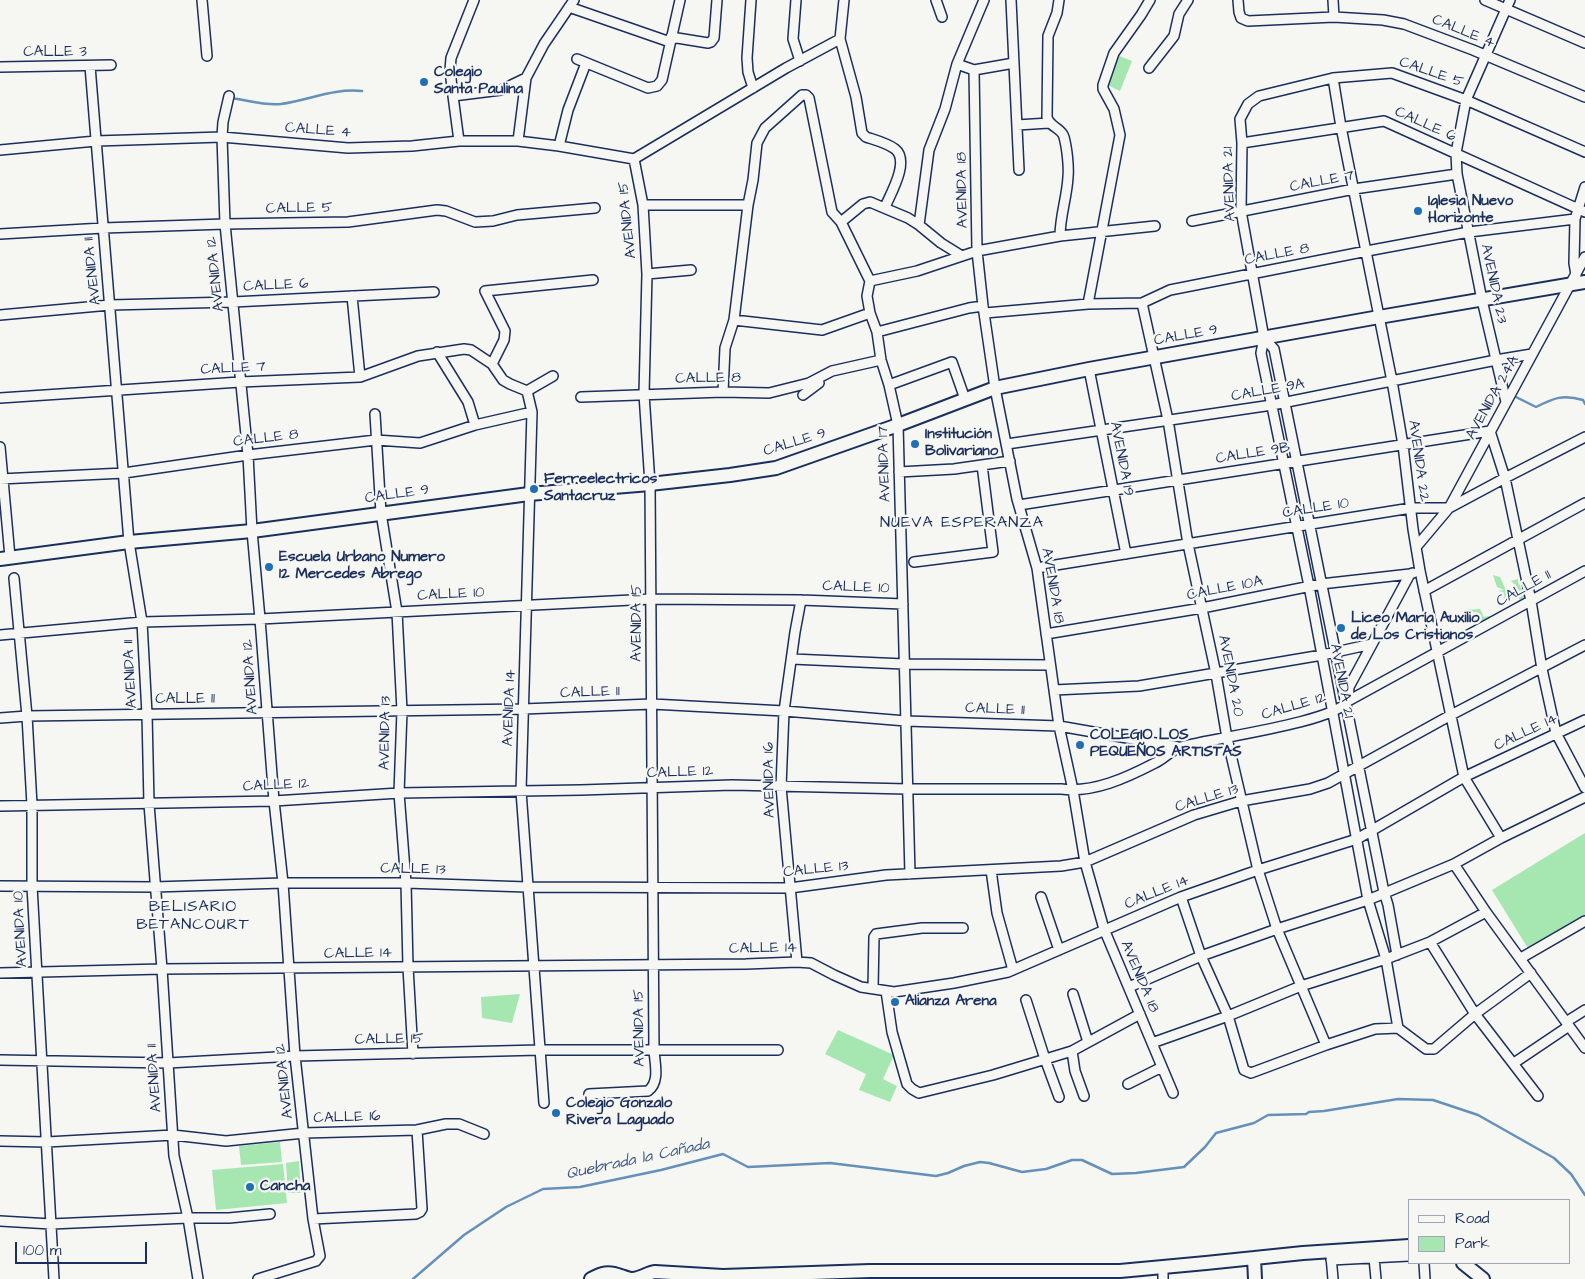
<!DOCTYPE html>
<meta charset="utf-8">
<style>
body{margin:0}
#map{position:relative;width:1585px;height:1279px;overflow:hidden;background:#f6f6f2;font-family:"Architects Daughter",sans-serif}
canvas{display:block}
.legend{position:absolute;left:1408px;top:1199px;width:162px;height:65px;box-sizing:border-box;background:#f6f6f2;border:1px solid #9ea6b7;margin:0;padding:6px 9px;list-style:none;font-size:15px;color:#1b2f5e}
.legend li{display:flex;align-items:center;gap:10px;height:25px}
.legend b{width:25px;border:1px solid #9ea6b7}
.scale{position:absolute;left:15px;top:1242px;width:132px;height:22px;box-sizing:border-box;border:2px solid #1b2f5e;border-top:0;padding-left:6px;font-size:15px;line-height:18px;white-space:nowrap;color:#1b2f5e;-webkit-text-stroke:4px #f6f6f2;paint-order:stroke}
</style>
<div id="map">
<canvas width="1585" height="1279"></canvas>
<ul class="legend">
<li><b style="height:6px;background:#f6f6f2"></b>Road</li>
<li><b style="height:14px;background:#a6e7b1"></b>Park</li>
</ul>
<div class="scale">100 m</div>
</div>
<script>
const ctx = document.querySelector('canvas').getContext('2d');
ctx.lineJoin = 'round';
function fillPath(path, color) { ctx.fillStyle = color; ctx.fill(path, 'evenodd'); }
function stroke(path, color, width, dash) { ctx.strokeStyle = color; ctx.lineWidth = width; ctx.lineCap = dash ? 'butt' : 'round'; ctx.setLineDash(dash || []); ctx.stroke(path); }
function label(font, color, halo, rows, align = 'center') {
  ctx.font = font + ' "Architects Daughter",sans-serif'; ctx.lineWidth = 4.5; ctx.setLineDash([]); ctx.textBaseline = 'middle'; ctx.strokeStyle = halo; ctx.fillStyle = color; for (const [text, x, y, turn = 0] of rows) {
    ctx.save(); ctx.translate(x, y); ctx.rotate((+turn || 0) * Math.PI / 180); ctx.textAlign = isNaN(turn) ? turn : align; if (halo) ctx.strokeText(text, 0, 0); ctx.fillText(text, 0, 0); ctx.restore();
  }
}
fillPath(new Path2D(`
 M1117,55L1132,61L1120,91L1105,84Z
 M1493,575L1500,577L1509,597L1504,599L1502,595L1504,594L1503,592L1498,591L1504,590L1497,587Z
 M1518,579V582L1527,600L1520,604L1517,587L1511,581Z
 M1480,609L1484,617L1489,616L1491,618L1480,627L1476,626L1470,620L1478,621L1481,618L1479,613L1474,612L1467,615L1465,614L1463,610Z
 M1585,833V915L1529,950L1492,890Z
 M520,994L512,1023L482,1018L481,997Z
 M838,1030L894,1055L883,1079L897,1086L890,1102L859,1090L866,1074L825,1054Z
 M280,1142L282,1162L241,1165L239,1146Z
 M299,1161L301,1193H288L286,1163Z
 M283,1164L287,1203L216,1210L212,1170Z`), '#a6e7b1');
stroke(new Path2D(`
 M231,98C247,100 265,106 281,104C309,100 334,88 362,91
 M1512,395L1536,407C1554,398 1563,394 1583,400L1585,404
 M413,1279L464,1235L506,1207L543,1189L580,1187L661,1170L723,1154L748,1167L830,1163L936,1176L948,1173L964,1166L980,1162L989,1163L1022,1172L1046,1169L1072,1160H1082L1112,1174L1136,1173L1184,1167L1205,1147L1216,1133L1254,1123L1268,1115L1306,1114L1309,1112L1324,1111L1398,1099L1433,1100L1478,1115L1554,1158L1571,1174L1585,1195`), '#6590ba', 2.5);
const street = new Path2D(`
 M202,0L207,56
 M751,0L747,58L748,72L753,88
 M796,0L793,39L800,61
 M844,0L840,39L856,97L862,133L866,137C875,140 887,143 895,149C910,161 891,193 885,207
 M936,0L942,17
 M1011,0L1019,170
 M1059,0L1057,13L1048,36L1047,117C1049,127 1062,128 1064,137C1067,148 1069,167 1068,177C1067,197 1060,216 1060,236
 M1238,0L1239,12L1241,18L1248,21L1334,17L1383,20L1404,24L1473,50L1585,97
 M1333,0L1334,17
 M1485,0L1585,43
 M569,7L670,42
 M671,37L708,43L711,42L714,38L717,0
 M577,59L648,88L657,86L662,80L680,0
 M957,64L974,70L1014,63
 M90,66L129,542L142,622L147,714L149,804L162,969L174,1156L188,1218L198,1279
 M0,67L111,65
 M1149,68L1174,36L1179,14L1188,0
 M974,70L977,251L983,306L995,388L1017,499L1037,568L1059,726L1073,790L1085,862L1104,929L1173,1093
 M1333,78L1341,127L1392,381L1403,445L1413,529L1420,571L1464,777L1501,838
 M229,96L223,122L222,137L225,224L248,455L252,531L260,619L274,801L283,883L295,1056L313,1219L320,1256L316,1261L258,1279
 M453,96L501,90L526,78L544,44L574,0
 M1017,125L1049,123
 M459,141L453,96L450,70L451,58L474,0
 M518,141L526,78
 M1242,143L1384,121L1585,212
 M559,146L568,110L586,63
 M0,150L96,141L222,137L348,148L412,146L459,141H518L559,146L634,159
 M634,159L786,68L840,39
 M643,205H748
 M1192,221L1354,189L1457,174
 M841,222L863,204L870,202L908,218L919,225L941,243L962,256
 M919,225L929,150L945,109L957,64L984,0
 M0,234L103,228L225,224L348,222L437,210L446,211L475,222L493,221L517,215L595,208
 M647,274L691,270
 M1576,275L1574,263L1575,219L1585,187
 M870,281L917,271L977,251L1060,236L1155,226
 M352,296L360,377
 M1142,303L1168,420L1188,544L1216,674L1227,738L1258,870L1277,929L1326,1045
 M1088,304L1120,135L1114,109L1103,89V85L1114,53L1141,15L1150,0
 M985,313L1088,304L1142,303L1170,290L1367,251L1469,232L1575,219
 M0,315L110,305L233,302L434,292
 M734,320L822,330L870,313
 M877,332L969,308L983,306
 M1264,338L1274,349L1384,892L1388,905L1397,955
 M437,352L468,402L475,425
 M492,364L504,340L505,331L485,291L593,280
 M1089,369L1126,554
 M889,385L952,362L965,399
 M527,391L532,412L521,791L544,1103
 M527,391L553,376
 M723,392L725,348L734,320L748,205L753,180L757,143L765,128L802,95H806L809,98L832,212L841,222L870,281L867,296L870,313L877,332L881,360L889,385L898,425L910,874
 M803,395L819,383
 M581,397L723,392L769,393L809,383L832,371L881,360
 M0,398L240,382L360,377L418,356L464,349L471,350L492,364L503,380L510,384L527,391
 M1506,402L1482,300L1457,174L1456,153L1466,100L1510,0
 M375,414L381,513L397,612L402,711L399,793L406,883L408,967L413,1054
 M1007,444L1272,405L1496,360L1532,354
 M0,447L10,557
 M899,472L954,469L1010,461
 M0,479L124,473L248,455L376,440L420,443L475,425L532,412
 M1019,505L1490,431L1505,478L1531,601L1542,669L1556,733L1585,788
 M1417,546L1449,508L1585,257
 M914,562L993,552L982,465
 M1037,568L1411,508H1449L1505,478L1585,437
 M14,578L27,716L32,805V886L54,1279
 M1424,591L1585,503
 M1046,634L1202,608L1321,584L1410,574
 M0,635L142,622L260,619L651,599L801,600L903,604
 M792,659L904,664L1049,665
 M1054,690L1139,686L1322,655L1372,644
 M1348,700L1349,687L1410,574L1413,573
 M0,718L27,716L523,709L652,704L784,711L906,721L1059,726L1178,747
 M0,806L274,801L399,793L581,790L732,785L908,789H1061C1094,793 1126,778 1155,763C1164,759 1171,750 1181,747C1211,738 1333,723 1348,701L1585,571
 M1454,864L1486,912L1585,1048
 M991,870L997,913L1013,970
 M0,886L154,887L283,883H406L527,887L790,888L886,875L1061,866L1085,862L1194,815L1241,801L1310,789L1328,783L1451,715L1585,645
 M1041,897L1059,950
 M1181,897L1201,956L1228,1016L1244,1070L1251,1073L1326,1045L1375,1029L1398,1028L1426,1049H1434L1475,1014L1531,973
 M1430,942L1475,1014L1538,1096
 M1521,958L1585,921
 M797,962L781,787L784,711L795,632L801,600
 M0,973L162,969L746,964L797,962L811,963L834,975L861,987L894,992L954,983L1008,972L1181,897L1258,870L1357,839L1464,777L1585,720
 M1129,987L1201,956L1277,929L1368,900L1454,864L1501,838L1585,797
 M873,989L874,937L876,934L922,928H963
 M886,991L892,1032L907,1084L912,1089L919,1093L993,1075L1072,1051L1140,1014
 M1073,994L1088,1042
 M1026,1000L1045,1059L1059,1097
 M1566,1022L1585,1010
 M1398,1028L1386,959L1368,900L1309,586L1261,353L1264,338L1241,211L1242,143L1240,119L1248,104L1259,96L1333,78L1392,73L1466,100L1585,152
 M1152,1043L1228,1016L1301,986L1386,959L1430,942L1486,912
 M1072,1051L1075,1071L1084,1096
 M0,1060L168,1063L295,1056L540,1050H778
 M1514,1063L1569,1026
 M1128,1084L1162,1067
 M589,1094L648,1091C660,1082 655,1064 654,1051L650,484L644,394L647,274L643,205L634,159
 M0,1141L47,1142L173,1135L226,1141L304,1133L417,1130L446,1124H459L484,1134
 M313,1219L416,1214L420,1212L422,1209L417,1130
 M0,1221L51,1224L188,1218H229L270,1214
 M1331,1256L1333,1279
 M1374,1258L1376,1279
 M1331,1260L1409,1256
 M1424,1263L1425,1279
 M1163,1266V1279`);
const secondary = new Path2D(`
 M0,559L129,542L252,531L529,494L650,484L730,475L776,468L898,425L995,388L1089,369L1379,317L1585,282
 M1254,1258L1255,1279
 M1463,1263L1483,1279
 M591,1279C602,1273 608,1271 621,1276C624,1277 629,1279 632,1279C641,1279 647,1273 655,1272L723,1276L870,1271H1120L1206,1263L1303,1253L1409,1246`);
stroke(street, '#1b2f5e', 12);
stroke(secondary, '#1b2f5e', 16);
stroke(street, '#f6f6f2', 9);
stroke(secondary, '#f6f6f2', 12);
for (const [x, y, r, color] of [
 [424,82,5,"#1f6fb2"],
 [1418,211,5,"#1f6fb2"],
 [915,444,5,"#1f6fb2"],
 [534,489,5,"#1f6fb2"],
 [269,567,5,"#1f6fb2"],
 [1341,628,5,"#1f6fb2"],
 [1080,745,5,"#1f6fb2"],
 [895,1002,5,"#1f6fb2"],
 [556,1113,5,"#1f6fb2"],
 [250,1187,5,"#1f6fb2"]
]) { const dot = new Path2D(); dot.arc(x, y, r, 0, 2 * Math.PI); ctx.fillStyle = color; ctx.fill(dot); stroke(dot, '#f6f6f2', 2); }
label('15px', '#1b2f5e', '#f6f6f2', [
 ["CALLE 4",1463,32,22],
 ["CALLE 3",55,53],
 ["CALLE 5",1431,73,19],
 ["CALLE 6",1425,125,24],
 ["CALLE 4",318,131,4],
 ["CALLE 7",1322,182,-11],
 ["AVENIDA 21",1230,184,-92],
 ["AVENIDA 18",963,190,-91],
 ["CALLE 5",299,209,-1],
 ["AVENIDA 15",628,220,-96],
 ["CALLE 8",1277,255,-11],
 ["AVENIDA 11",93,271,-96],
 ["AVENIDA 12",216,274,-96],
 ["AVENIDA 23",1493,284,78],
 ["CALLE 6",276,286,-3],
 ["CALLE 9",1186,336,-10],
 ["CALLE 7",233,369,-3],
 ["CALLE 8",708,379,-1],
 ["CALLE 9A",1268,391,-10],
 ["AVENIDA 24A",1493,398,-61],
 ["CALLE 8",266,439,-7],
 ["CALLE 9",795,443,-17],
 ["CALLE 9B",1253,454,-9],
 ["AVENIDA 19",1121,459,79],
 ["AVENIDA 22",1418,461,82],
 ["AVENIDA 17",885,464,-92],
 ["CALLE 9",397,495,-8],
 ["CALLE 10",1316,509,-9],
 ["AVENIDA 18",1052,586,80],
 ["CALLE 10",856,588,2],
 ["CALLE 10A",1225,589,-11],
 ["CALLE 11",1524,589,-29],
 ["CALLE 10",451,595,-3],
 ["AVENIDA 15",638,623,-90],
 ["AVENIDA 11",131,674,-93],
 ["AVENIDA 20",1230,676,79],
 ["AVENIDA 12",251,677,-94],
 ["AVENIDA 21",1341,681,79],
 ["CALLE 11",590,693,-2],
 ["CALLE 11",185,700],
 ["CALLE 12",1294,707,-16],
 ["AVENIDA 14",510,708,-88],
 ["CALLE 11",995,710,2],
 ["AVENIDA 13",386,733,-89],
 ["CALLE 14",1526,733,-25],
 ["CALLE 12",680,773,-2],
 ["AVENIDA 16",770,780,-91],
 ["CALLE 12",276,786,-3],
 ["CALLE 13",1207,799,-17],
 ["CALLE 13",413,870,1],
 ["CALLE 13",816,870,-6],
 ["CALLE 14",1157,893,-22],
 ["AVENIDA 10",21,929,-93],
 ["CALLE 14",763,949,-1],
 ["CALLE 14",358,954,-1],
 ["AVENIDA 18",1139,977,67],
 ["AVENIDA 15",640,1028,-91],
 ["CALLE 15",389,1040,-1],
 ["AVENIDA 11",155,1078,-94],
 ["AVENIDA 12",285,1081,-96],
 ["CALLE 16",347,1118,-2]
]);
label('bold 15px', '#1b2f5e', '#f6f6f2', [
 ["Colegio",434,73],
 ["Santa Paulina",434,90],
 ["Iglesia Nuevo",1428,202],
 ["Horizonte",1428,219],
 ["Institución",925,435],
 ["Bolivariano",925,452],
 ["Ferreelectricos",544,480],
 ["Santacruz",544,497],
 ["Escuela Urbano Numero",279,558],
 ["12 Mercedes Abrego",279,575],
 ["Liceo María Auxilio",1351,619],
 ["de Los Cristianos",1351,636],
 ["COLEGIO LOS",1090,736],
 ["PEQUEÑOS ARTISTAS",1090,753],
 ["Alianza Arena",905,1002],
 ["Colegio Gonzalo",566,1104],
 ["Rivera Laguado",566,1121],
 ["Cancha",260,1187]
], 'left');
ctx.letterSpacing = '1px';
label('16px', '#1b2f5e', '#f6f6f2', [
 ["NUEVA ESPERANZA",962,524],
 ["BELISARIO",193,908],
 ["BETANCOURT",193,926]
]);
ctx.letterSpacing = '0px';
label('italic 16px', '#3a5784', '#f6f6f2', [
 ["Quebrada la Cañada",638,1160,-12]
]);
</script>
